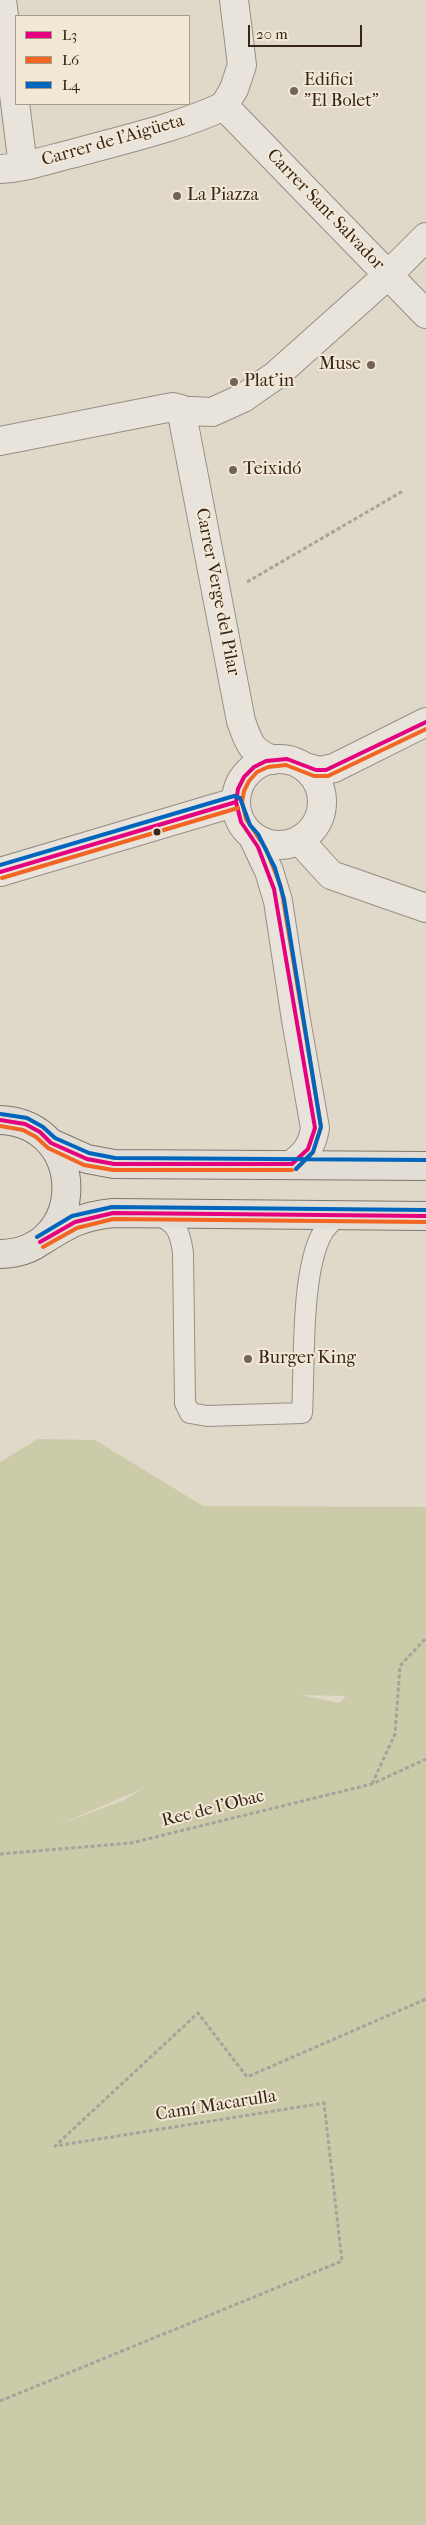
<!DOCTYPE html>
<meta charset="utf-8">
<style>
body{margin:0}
#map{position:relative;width:426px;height:2525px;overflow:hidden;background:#e0d8c8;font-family:"IM FELL French Canon",serif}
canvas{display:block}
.legend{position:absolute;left:15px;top:15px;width:175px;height:90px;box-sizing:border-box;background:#f2e8d5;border:1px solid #a79a8a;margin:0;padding:6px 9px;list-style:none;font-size:15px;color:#37251a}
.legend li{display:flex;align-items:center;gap:10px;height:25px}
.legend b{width:25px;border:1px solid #a79a8a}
.scale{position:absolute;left:248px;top:25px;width:114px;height:22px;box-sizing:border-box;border:2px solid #37251a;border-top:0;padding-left:6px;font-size:15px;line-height:18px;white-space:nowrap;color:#37251a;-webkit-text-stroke:4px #f2e8d5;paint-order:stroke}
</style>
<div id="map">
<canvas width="426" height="2525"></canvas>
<ul class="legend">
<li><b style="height:6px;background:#e5007d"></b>L3</li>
<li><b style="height:6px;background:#f26522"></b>L6</li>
<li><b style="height:6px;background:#0065bd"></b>L4</li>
</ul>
<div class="scale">20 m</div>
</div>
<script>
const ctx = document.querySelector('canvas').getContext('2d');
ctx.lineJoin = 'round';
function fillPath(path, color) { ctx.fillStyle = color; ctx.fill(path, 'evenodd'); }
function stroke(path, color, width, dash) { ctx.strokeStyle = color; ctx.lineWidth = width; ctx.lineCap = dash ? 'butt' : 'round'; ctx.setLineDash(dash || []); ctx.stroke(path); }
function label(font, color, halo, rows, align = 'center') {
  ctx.font = font + ' "IM FELL French Canon",serif'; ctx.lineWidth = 4; ctx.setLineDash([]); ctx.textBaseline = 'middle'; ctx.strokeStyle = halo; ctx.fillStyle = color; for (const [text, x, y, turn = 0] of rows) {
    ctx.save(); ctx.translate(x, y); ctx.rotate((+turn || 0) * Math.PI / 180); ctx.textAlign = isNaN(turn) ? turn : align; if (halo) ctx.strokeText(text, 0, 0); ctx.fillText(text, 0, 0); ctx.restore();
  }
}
fillPath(new Path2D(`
 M38,1439L95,1440L203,1506L426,1507V2525H0V1462ZM301,1695L345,1696V1697L340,1703ZM144,1788L124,1800L56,1826Z`), '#cbcba9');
const lane = new Path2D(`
 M155,1213C176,1223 180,1230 183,1253L185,1403L190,1413L207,1416L302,1413C305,1365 300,1272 323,1232C327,1226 333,1220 338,1215`);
const street = new Path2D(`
 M2,0L23,166
 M224,106L426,314
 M224,106L234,89L242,65L234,0
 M0,169C25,168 50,159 75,153C125,139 177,128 224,106
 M191,411L212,412L243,398L276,375L388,275L426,237
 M0,441L162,409L173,407L181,409L241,721C249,743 250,751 273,760
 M236 802a43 43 0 1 1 86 0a43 43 0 1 1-86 0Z
 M305,767L320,771L334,768L426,722
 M253,837L269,871L278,901L296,1020L315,1128C312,1146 306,1154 292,1164
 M300,841L331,875L426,908
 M0,872L236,802`);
const highway = new Path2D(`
 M0,1120C89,1124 88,1253 0,1254
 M51,1143L87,1159L114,1164L426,1166
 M40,1242C67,1225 81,1216 113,1213L426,1216`);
stroke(lane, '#968f85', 22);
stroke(street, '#968f85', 30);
stroke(highway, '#7e776d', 30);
stroke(new Path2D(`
 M247,582L403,491
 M372,1784L395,1734L400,1666L426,1638
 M0,1854L131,1843L372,1784L426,1759
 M0,2401L342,2261L324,2103L55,2146L198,2013L247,2077L426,1999`), '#a8a29b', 3, [4, 2.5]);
stroke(lane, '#e8e3db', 20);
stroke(street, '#e8e3db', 28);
stroke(highway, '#e3ded5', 28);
stroke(new Path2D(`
 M0,872L236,802
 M0,1120L25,1124L40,1132L51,1143L87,1159L114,1164H292
 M292,1164L308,1149L315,1128L274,889L258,847L241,822L236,802L238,789L244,777L254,767L266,761L287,759L316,770H326L426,722
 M40,1242L75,1222L113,1213L426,1216`), '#e5007d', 4);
stroke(new Path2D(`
 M2,878L238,808
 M0,1126L23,1130L36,1137L48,1148L84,1165L113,1170H292
 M296,1169L313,1152L321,1127L281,887L266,849L246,819L242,802L244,791L249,781L257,772L268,767L286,765L314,776H328L426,729
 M43,1247L77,1228L113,1219L426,1222`), '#f26522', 4);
stroke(new Path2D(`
 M0,865L234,796L240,798L250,825L258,834L275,868L284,899L321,1127L313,1152L296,1169
 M1,1114L27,1118L43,1127L55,1138L89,1153L115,1158L426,1160
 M37,1237L72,1216L112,1207L426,1210`), '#0065bd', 4);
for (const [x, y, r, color] of [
 [294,91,5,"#726457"],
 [177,196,5,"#726457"],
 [371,365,5,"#726457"],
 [234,382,5,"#726457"],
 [233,470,5,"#726457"],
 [157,832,4.5,"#37251a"],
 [248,1359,5,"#726457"]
]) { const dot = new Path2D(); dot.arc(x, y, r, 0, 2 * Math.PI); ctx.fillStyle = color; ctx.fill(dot); stroke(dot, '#f2e8d5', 2); }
label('18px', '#37251a', '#f2e8d5', [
 ["Edifici",304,81],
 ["\"El Bolet\"",304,102],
 ["La Piazza",187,196],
 ["Muse",361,365,"right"],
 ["Plat’in",244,382],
 ["Teixidó",243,470],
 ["Burger King",258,1359]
], 'left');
label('18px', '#37251a', '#f2e8d5', [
 ["Carrer de l'Aigüeta",113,141,-16],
 ["Carrer Sant Salvador",325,210,46],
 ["Carrer Verge del Pilar",217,592,79],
 ["Rec de l'Obac",213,1809,-14],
 ["Camí Macarulla",216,2106,-9]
]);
</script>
